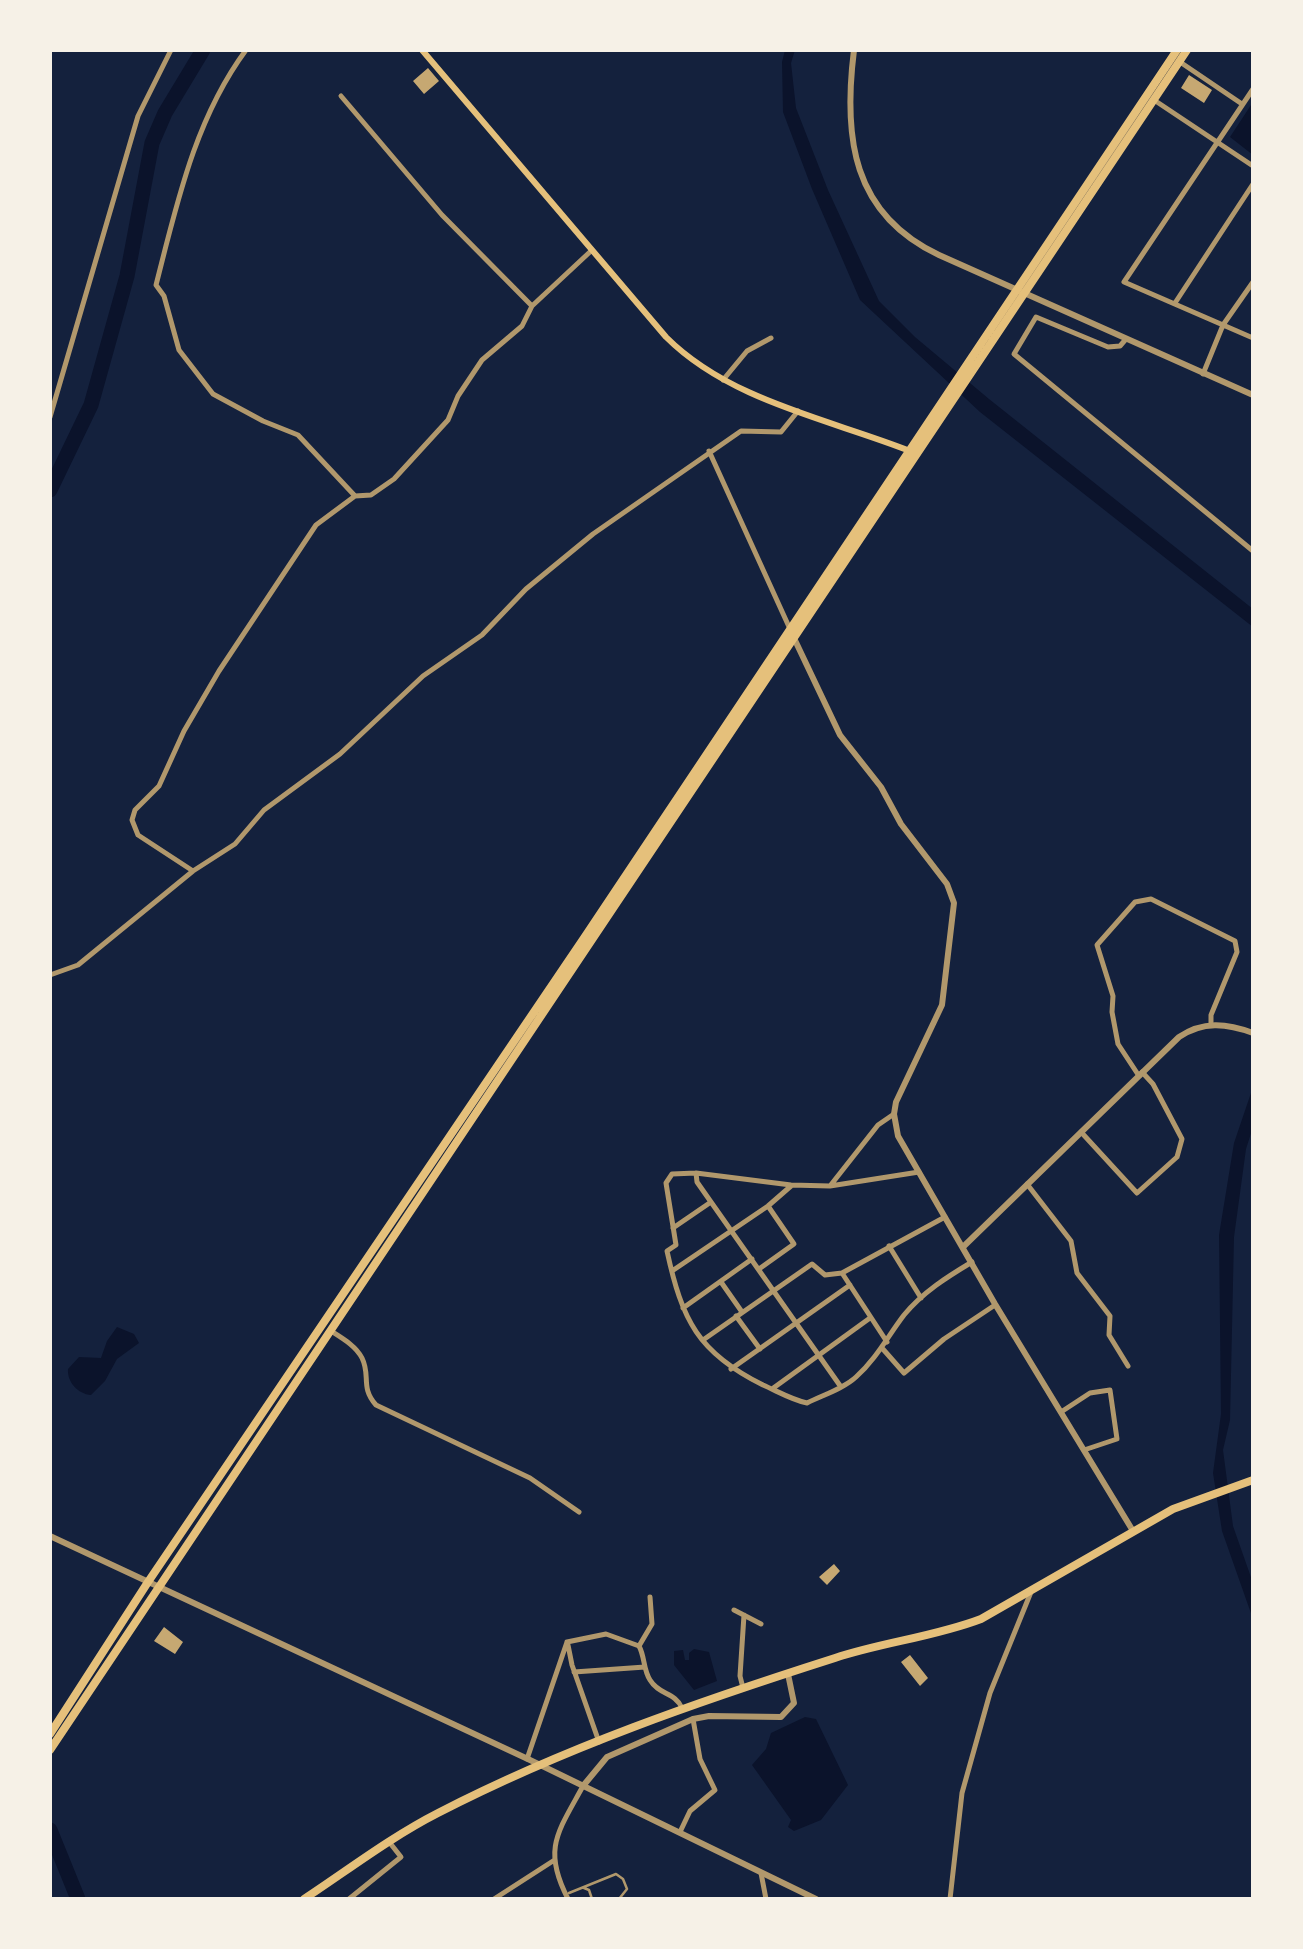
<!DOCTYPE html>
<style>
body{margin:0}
#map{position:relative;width:1303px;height:1949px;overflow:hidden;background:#14213d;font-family:Barlow,sans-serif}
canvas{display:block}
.frame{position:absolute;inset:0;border:52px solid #f6f1e7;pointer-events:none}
</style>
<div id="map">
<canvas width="1303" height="1949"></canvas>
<div class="frame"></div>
</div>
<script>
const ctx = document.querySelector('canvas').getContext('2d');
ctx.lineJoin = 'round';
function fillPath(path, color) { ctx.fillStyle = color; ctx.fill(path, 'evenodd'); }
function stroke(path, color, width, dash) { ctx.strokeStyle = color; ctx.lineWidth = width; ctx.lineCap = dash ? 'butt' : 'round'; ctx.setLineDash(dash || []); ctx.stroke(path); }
fillPath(new Path2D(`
 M785,50H795L791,63L796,108L828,190L879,301L915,337L989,399L1253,609V627L980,412L860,300L812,189L783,112L782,62Z
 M1253,102V155L1230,137Z
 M1253,1087V1127L1246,1149L1234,1237L1230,1420L1223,1450L1233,1526L1253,1583V1619L1222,1531L1213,1473L1221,1414L1219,1235L1234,1143Z
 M117,1327L134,1334L139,1343L117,1359L105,1381L91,1395C78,1394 67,1382 68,1369L79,1357L101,1358L107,1341Z
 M694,1649L709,1652L717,1681L694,1690L674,1665V1651L683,1650L685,1660H689V1653Z
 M805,1717L816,1719L848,1785L821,1820L794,1831L788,1827L791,1820L752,1765L766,1749L771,1733Z`), '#0b132b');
stroke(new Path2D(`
 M50,490L91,405L127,276L152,143L165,113L203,50
 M50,1830L78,1899`), '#0b132b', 15);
fillPath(new Path2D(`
 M428,68L439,81L424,94L413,81Z
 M1189,75L1212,90L1204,103L1181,88Z
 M834,1564L840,1571L827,1585L819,1577Z
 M164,1627L183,1642L175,1654L154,1641Z
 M910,1655L928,1678L920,1686L901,1662Z`), '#c6a872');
stroke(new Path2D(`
 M584,1888L589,1890L592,1899
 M569,1893L616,1874L623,1879L627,1889L619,1899`), '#b1986c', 2.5);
stroke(new Path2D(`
 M246,50C195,119 177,203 156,285L164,296L179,350L213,394L263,421L298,435L355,496
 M1180,62L1242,104
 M1253,89L1124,282L1253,338
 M341,96L442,215L532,306
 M1154,100L1253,166
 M1175,303L1253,184
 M1126,339L1120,346L1108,347L1036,317L1014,354L1253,551
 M1203,374L1223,325L1253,282
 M723,380L747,351L771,338
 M50,417L138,116L171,50
 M709,451L790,629
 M193,871L138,835L132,820L135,810L159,786L184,731L219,671L316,525L355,496L371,495L394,479L448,420L458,396L482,360L522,326L532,306L592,250
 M50,975L78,965L193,871L235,844L264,810L340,754L423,676L482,635L526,589L593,534L741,431L781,432L798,411
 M1139,1076L1118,1044L1112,1012L1113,996L1097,945L1135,902L1151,899L1235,941L1237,952L1211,1015V1024
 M894,1114L878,1125L830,1186L791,1185L696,1173L672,1174L666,1183L676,1245L667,1251C682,1320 698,1353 763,1385C777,1391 792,1400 807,1403C823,1395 843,1389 856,1377C876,1359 888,1336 904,1315C923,1292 947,1277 972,1262
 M1081,1132L1137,1193L1177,1157L1182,1139L1153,1084L1142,1072
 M696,1173L697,1182L711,1202L841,1387
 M1027,1184L1071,1241L1077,1273L1110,1316L1109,1335L1128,1366
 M830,1186L919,1172
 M673,1228L711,1202
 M889,1246L921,1298
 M759,1269L794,1244L768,1206
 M672,1271L768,1206L791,1186
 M842,1273L945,1217
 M721,1282L742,1312
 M683,1308L752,1259
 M736,1316L760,1349
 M331,1331C342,1338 356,1346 362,1358C371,1376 360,1387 376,1405L530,1478L579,1512
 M703,1340L812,1264L825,1275L842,1273L887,1342
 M882,1348L904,1373L944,1339L995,1305
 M731,1369L850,1285
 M772,1389L870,1318
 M1061,1412L1090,1393L1110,1390L1117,1439L1084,1450
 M734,1610L761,1624
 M567,1642L606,1634L639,1646C645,1657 643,1669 650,1680C659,1695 675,1692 682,1708
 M568,1645L572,1665L599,1742
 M639,1646L652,1624L650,1597
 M574,1672L645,1667
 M743,1688L740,1676L744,1615
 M527,1759L567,1642
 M680,1832L690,1811L715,1790L700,1759L693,1719
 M761,1873L766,1899
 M349,1899L401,1857L390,1843
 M494,1899L553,1861
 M568,1899C542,1849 558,1832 583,1786
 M950,1899L962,1793L990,1693L1031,1592`), '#b1986c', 5);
stroke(new Path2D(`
 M854,50C843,137 852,214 939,255L1253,395
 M793,636L840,735L881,787L901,824L947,884L954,903L942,1005L896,1102L894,1114L898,1136L995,1304L1133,1531
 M963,1247L1179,1037C1203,1021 1226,1023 1253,1033
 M50,1536L530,1760L816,1899
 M583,1786L607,1757L693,1719L709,1716L781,1717L794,1703L788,1674`), '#b1986c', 6);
stroke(new Path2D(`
 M422,50L666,337C730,401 829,419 910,451`), '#e5c07b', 6);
stroke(new Path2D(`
 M304,1899C348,1870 391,1837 438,1813C564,1748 700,1701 835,1658C883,1642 934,1637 981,1619L1173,1509L1253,1480`), '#e5c07b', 8);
stroke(new Path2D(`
 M50,1734L148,1582L584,938L1177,50
 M50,1750L1187,50`), '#e5c07b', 8);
</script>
